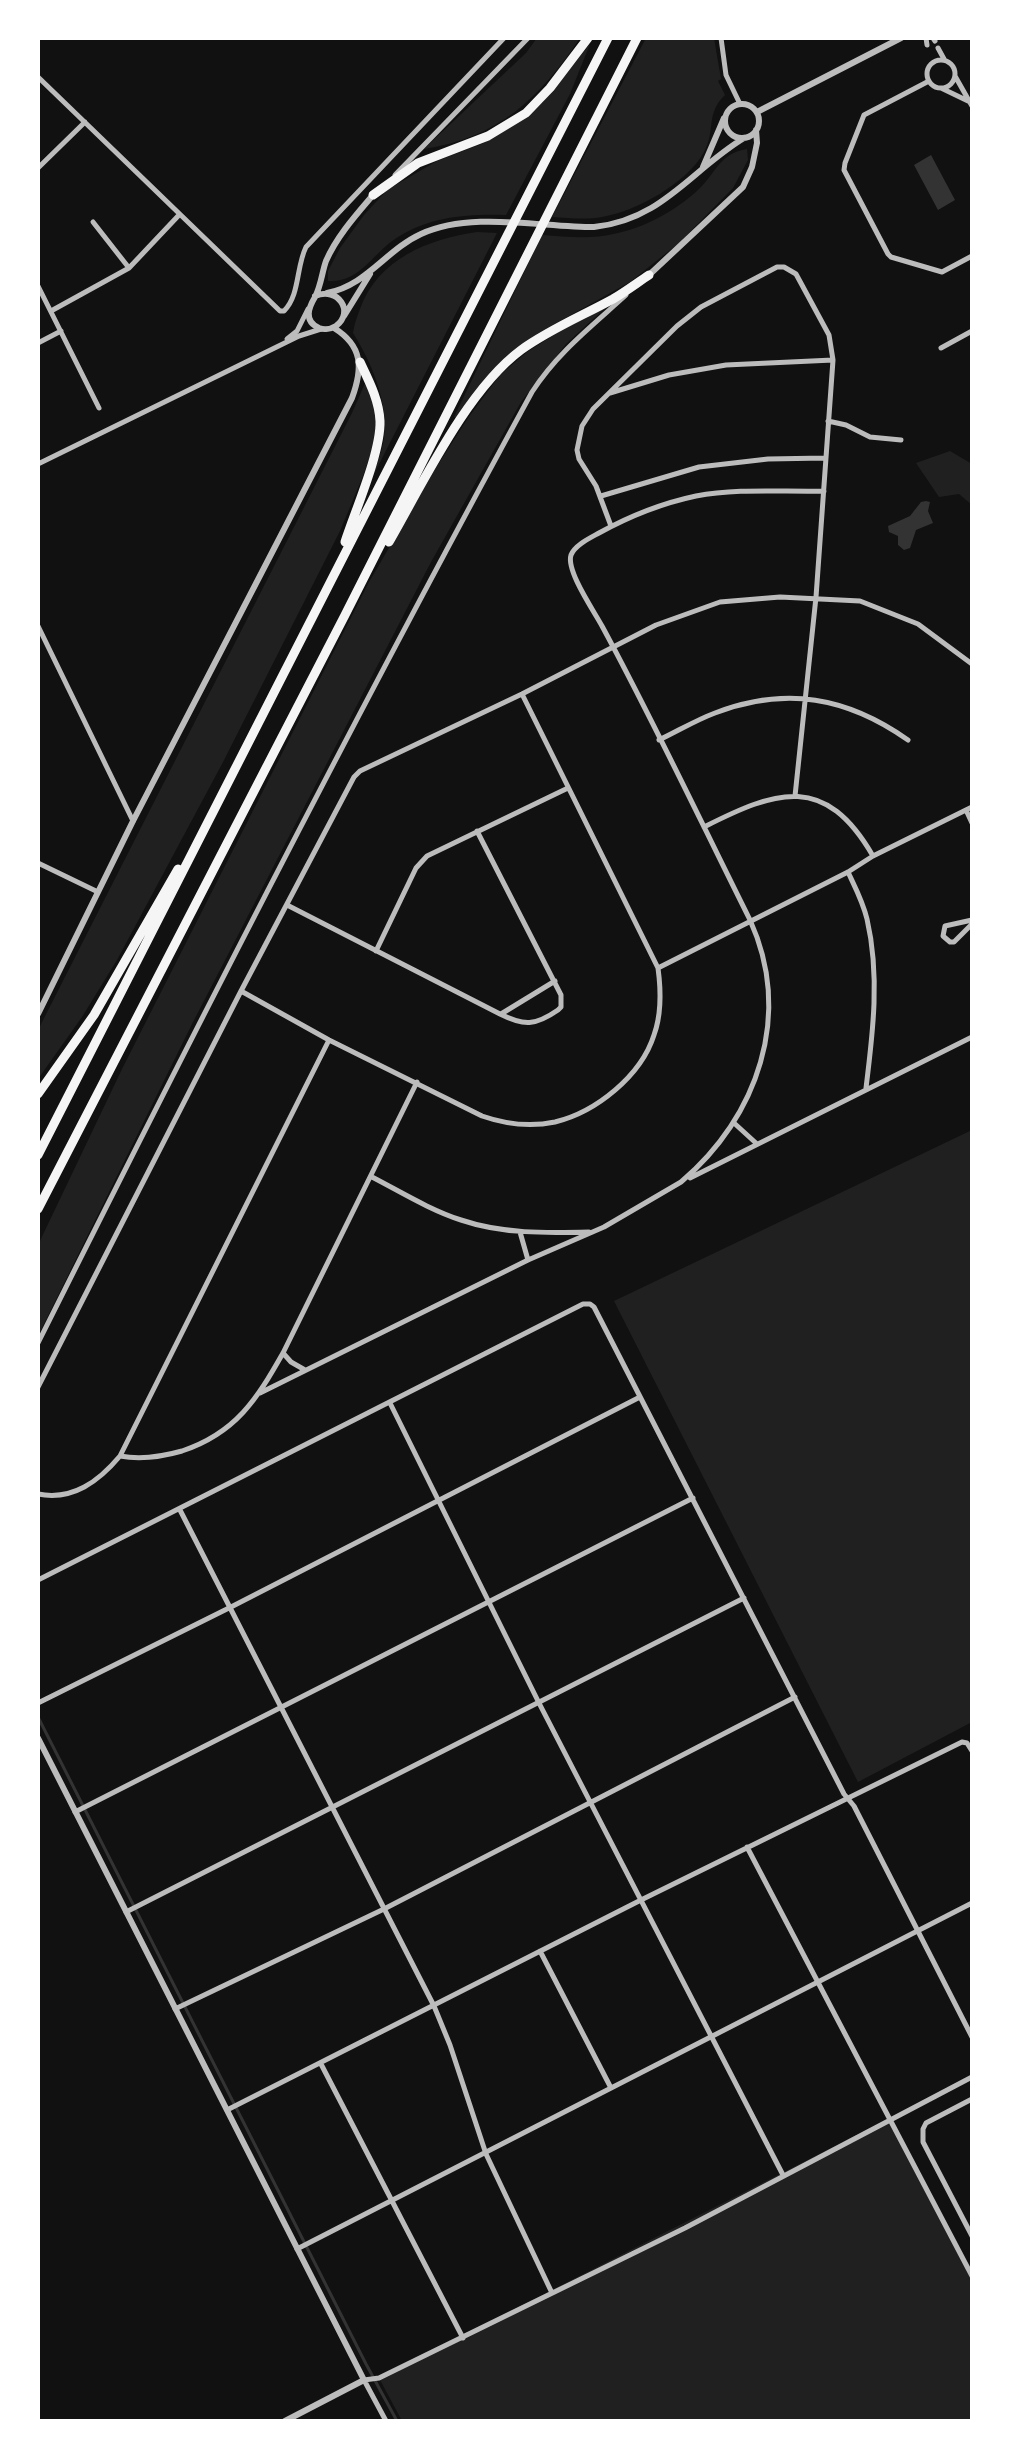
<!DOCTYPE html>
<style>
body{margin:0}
#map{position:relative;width:1010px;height:2459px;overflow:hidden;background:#111;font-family:"Nunito Sans",sans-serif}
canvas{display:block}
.frame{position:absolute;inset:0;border:40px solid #fff;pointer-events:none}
</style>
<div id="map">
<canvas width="1010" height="2459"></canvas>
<div class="frame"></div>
</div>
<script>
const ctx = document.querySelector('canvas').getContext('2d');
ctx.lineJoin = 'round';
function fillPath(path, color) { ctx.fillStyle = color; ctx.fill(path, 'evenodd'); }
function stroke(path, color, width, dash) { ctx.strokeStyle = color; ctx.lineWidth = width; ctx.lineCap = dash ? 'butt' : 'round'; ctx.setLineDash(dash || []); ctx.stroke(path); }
fillPath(new Path2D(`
 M537,38H580C540,98 498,138 424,149L526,53Z
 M646,38H714L721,79L718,81L725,95C705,114 716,131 704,152C687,183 637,211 602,217C587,220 568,218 552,217Z
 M590,44L570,94L506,215C468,214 432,216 398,237C373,252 361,283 328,281V271L340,248L364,215L387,190L437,161L484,143L519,122L543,102Z
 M747,149L748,160L733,188L679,243L630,282L542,331L515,350L457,418L454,417L542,235C558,236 575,238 591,237C631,235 673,215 701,187C718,169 720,154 747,149Z
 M477,232L497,233L374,474C377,462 383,449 384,437C388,402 372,363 353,333C354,325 357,317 360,309C378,259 428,239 477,232Z
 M604,309L566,344L521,402L431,562L192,1024L38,1336V1245L123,1067L369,582L434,471L468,418L500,375L527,352L565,328Z
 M366,381L371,393L376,417L375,441L363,476L340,531L222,764L117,960L82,1017L38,1079V1030L352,413Z
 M950,451L972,464V505L959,494L939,497L916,463Z
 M972,1130V1722L858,1782L614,1301Z
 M890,2118L972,2278V2421H402L379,2378Z`), '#202020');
fillPath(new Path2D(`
 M931,155L955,200L938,210L914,165Z
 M926,501L930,502L928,511L933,523L916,530L910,548L904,550L898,545V536L889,532L888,526L910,516L921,502Z`), '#333');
stroke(new Path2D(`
 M38,1717L366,2364L397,2421`), '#333', 3);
stroke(new Path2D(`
 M721,38L726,75L740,104
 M926,38L927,45
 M933,38L935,41
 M938,48L944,59
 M927 74a14 14 0 1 1 28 0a14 14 0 1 1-28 0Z
 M955,76L972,106
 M38,77L280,311H284C300,295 296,267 306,247L504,38
 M929,81L864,115L845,163L844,170L888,254L891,257L942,272L972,256
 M941,88L968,101
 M38,168L85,122
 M395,175L528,38
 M93,222L129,268
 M38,286L99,408
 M51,311L129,268L179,215
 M287,339L297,331L308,309
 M38,343L61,331
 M941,348L972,331
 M610,393L669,375L726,365L833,360
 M828,421L846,425L870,437L901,440
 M38,464L299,336L321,329
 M601,496L699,467L768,459L825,458
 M611,526L596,486L579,459L577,450L582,426L593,409L677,326L701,307L777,267H784L796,274L829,335L833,360L816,597L795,796
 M38,626L133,821
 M659,740C678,731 696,720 715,713C786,686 847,697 908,740
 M966,810L972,823
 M704,827C777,790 825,773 873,856
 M38,863L98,892
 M848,872C855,887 863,902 867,919C880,975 873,1032 866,1088
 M287,905L500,1014C524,1026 535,1026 558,1010L561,1007V995L477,831
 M972,920L945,926L943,936L950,942H954L972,924
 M376,951L416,868L427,856L568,788
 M658,968L848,872L873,856L972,807
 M241,991L329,1040L482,1116C505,1124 531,1127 555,1122C596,1112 641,1076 654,1035C662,1013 661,990 658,968L522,694
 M501,1014L555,981
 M734,1123L757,1144
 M372,1177C401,1192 430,1210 461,1220C502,1234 546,1233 589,1232
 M690,1178L972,1037
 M681,1182C758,1117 793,1015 750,920C701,822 654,722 602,626C594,611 566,571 571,555C575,545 590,538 599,533C628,517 663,503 696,496C737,488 782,492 824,491
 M520,1232L528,1260
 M38,1343C198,1023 361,705 532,392C557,353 592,326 626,295
 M283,1353L291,1362L305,1370
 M38,1387L241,991L354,777L360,771L522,694L656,625L720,602L780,597L860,601L918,624L972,664
 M260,1393L528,1260L604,1227L681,1182
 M390,1403L539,1703L783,2175
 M120,1456C142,1460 161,1457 182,1451C236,1433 257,1399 283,1353L417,1082
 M38,1494C73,1501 99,1481 120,1456L329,1040
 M180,1510L434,2006L450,2045L486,2154L552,2293
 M38,1580L583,1304H590L594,1307L844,1794L854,1806L972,2037
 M38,1703L231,1607L640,1397
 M75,1812L693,1498
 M747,1847L972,2276
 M126,1912L744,1598
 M540,1951L611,2088
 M175,2009L384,1909L795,1697
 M321,2064L463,2338
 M972,2099L926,2123L923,2129V2142L972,2236
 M227,2110L641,1900L962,1742L967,1743L972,1751
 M297,2249L972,1903
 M386,2421L364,2380L379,2378L685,2228L972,2077`), '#bcbcbc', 5);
stroke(new Path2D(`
 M725 121a17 17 0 1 1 34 0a17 17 0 1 1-34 0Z
 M757,112L901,38
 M703,167L724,118
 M649,275L743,187L752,167L757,143L756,130
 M327,293C366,286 386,250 421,234C471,211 540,227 594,227C662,220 691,170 744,138
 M315,296C338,286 355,312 336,326C331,329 324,330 319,328C303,321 309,307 315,297C321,286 322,272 326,261C337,236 356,215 373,195
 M344,316L370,274
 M38,1014L133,821L352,398C363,368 363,346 334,328
 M38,1738L364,2380L285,2421`), '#bcbcbc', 6);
stroke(new Path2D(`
 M373,195L418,163L488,136L526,113L550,88L588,38
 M345,542C355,511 381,452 380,421C379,400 369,381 360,362
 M389,542C423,483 467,390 521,350C550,329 582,316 613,299C625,292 637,283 649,275
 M38,1094L94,1015L178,869
 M38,1155L608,38
 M38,1209L344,617L637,38`), '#f5f5f5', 9);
</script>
